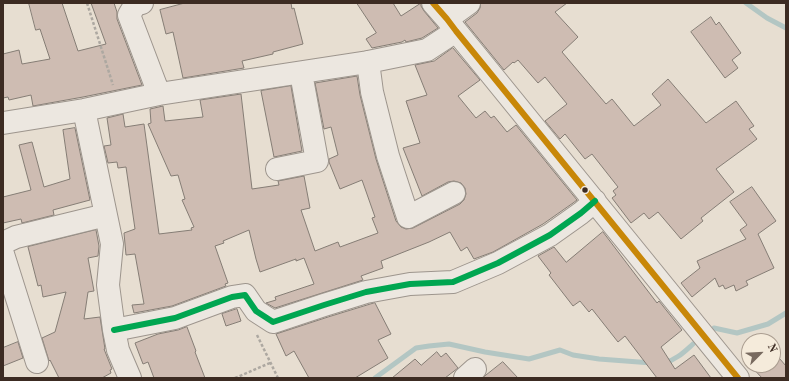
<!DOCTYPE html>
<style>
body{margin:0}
#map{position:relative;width:789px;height:381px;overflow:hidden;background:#e7ded1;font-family:"Old Standard TT",serif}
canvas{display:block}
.frame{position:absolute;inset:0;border:4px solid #3c2b22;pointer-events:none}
.north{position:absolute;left:741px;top:333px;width:40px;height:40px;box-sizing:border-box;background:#f5ebdb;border:1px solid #ab9e91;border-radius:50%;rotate:66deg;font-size:11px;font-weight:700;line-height:16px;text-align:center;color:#3c2b22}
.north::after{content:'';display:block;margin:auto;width:14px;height:18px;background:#786a5f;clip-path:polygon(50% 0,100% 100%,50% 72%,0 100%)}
</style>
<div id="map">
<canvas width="789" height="381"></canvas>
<div class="frame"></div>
<div class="north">N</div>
</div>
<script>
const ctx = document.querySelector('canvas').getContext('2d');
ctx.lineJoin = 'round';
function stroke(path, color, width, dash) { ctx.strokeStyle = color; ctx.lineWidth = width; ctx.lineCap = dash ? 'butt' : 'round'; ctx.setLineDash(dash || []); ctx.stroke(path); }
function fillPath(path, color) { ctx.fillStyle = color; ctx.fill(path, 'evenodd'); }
stroke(new Path2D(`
 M746,3L767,18L786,28
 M714,328L737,333L768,324L786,313
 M664,363C676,360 684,352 693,344
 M375,378L416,348L429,346L449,344L485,352L529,359L560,350L573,355L599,359L652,363`), '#b3c6c3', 5);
const building = new Path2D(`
 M29,3H62L78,51L106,44L91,3H114L117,12V19L142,85L83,97L33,106L31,95L9,100L8,97L3,98V54L19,50L22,64L50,59L40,29L36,30Z
 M185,3H291L292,9L294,8L303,44L273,52V54L242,61L244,68L183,78L173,32L166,34L160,10Z
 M357,3H393L401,16L421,3V6L424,11L438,28L422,38L406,42L405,40L402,42L372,48L366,39L376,33Z
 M481,3H567L555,12L578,37L562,52L606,104L612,99L634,126L661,105L652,94L668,79L706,123L736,101L754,126L749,129L757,139L716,169L734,192L701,218L703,221L681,239L658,212L649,219L644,213L631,223L612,198L616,195L613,191L618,187L592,154L585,159L565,134L560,139L545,121L567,104L545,77L538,83L518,60L514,63L513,62L504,70L465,22L477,13L480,8Z
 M711,17L716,25L719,22L741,53L732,60L738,68L725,78L691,32Z
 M453,48L480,80L458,96L476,118L485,111L491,118L494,116L507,132L516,125L577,200L573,203L543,224L493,252L474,259L467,247L461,251L450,232L429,242L381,261L383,268L361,276L363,280L275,308L266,303L276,300L275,297L314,284L304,258L296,261V259L260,272L256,259L249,230L223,241L224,243L215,246L228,283L225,284L226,286L172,306L134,313L132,305L144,304L135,254L126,255L124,233L135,229L126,167L118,168L117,162L108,163L104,146L111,145L107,118L123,114L125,127L144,124L159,234L192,230L191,228L194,227L182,200L185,199L178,175L171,176L148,124L151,123L150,109L163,106L165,121L203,117L200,100L241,94L252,189L279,185L278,181L304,176L310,208L301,210L315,251L338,242L340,247L378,233L372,218L375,217L362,180L340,189L329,162V159L338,155L331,127L324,129L315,83L357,76L360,95L376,159L396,221L401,227L406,229L413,228L460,204L464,200L466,194L465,188L461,183L454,181L448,182L422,196L403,148L420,143L406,101L427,95L415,65L434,61Z
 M291,86L302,151L274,157L261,91Z
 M75,128L90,200L53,210L54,215L22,223L21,219L3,223V197L31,190L19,145L32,142L44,187L70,179L63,130Z
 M752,187L776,221L758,234L774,268L746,281L748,285L736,291L734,285L725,289L723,285L719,287L715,278L692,297L681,283L700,268L697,261L746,239L740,230L747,225L730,202Z
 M96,230L99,246L98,256L88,258L94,291L88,292L84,319L100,317L105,349H104L112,369L110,370L111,373L102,378H59L50,360L49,361L42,338L55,332L66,292L43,297L41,285L38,286L28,247Z
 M603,232L657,303L659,301L682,330L661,347L675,369L694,355L711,378H657L625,336L618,342L592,309L589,312L580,301L573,306L549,275L551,273L538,256L554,247L566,262Z
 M375,303L391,334L378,340L388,358L355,378H309L294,351L286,356L276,334L328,317Z
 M237,309L241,321L226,326L222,314Z
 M187,327L196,351L195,352L205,378H154L148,362L143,364L135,343L158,334L178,330Z
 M18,342L23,358L3,366V348Z
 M773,351L786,366V378H762L750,365H773Z
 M437,352L441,357L446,353L458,368L445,378H392L415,359L421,365Z
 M503,362L518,378H484V377Z`);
fillPath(building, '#cebcb2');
stroke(building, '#857d75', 1);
const minor = new Path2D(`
 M142,3L135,5L129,15L159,94
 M433,3L447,19L456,31L738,378
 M447,19L469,3
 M368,62L372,92L388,156L408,217L454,193
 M84,110L112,244L108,285L114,330L118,350L130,378
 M3,123L84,110L159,94L368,62L427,50L456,31
 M277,169L317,161L301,73
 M3,243L16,237L106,215
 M3,254L37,362
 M114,330L175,318L232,297L245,295L256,311L273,322L324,305L366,292L410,284L453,282L498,263L550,235L581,213L595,201
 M465,378L475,369`);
stroke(minor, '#9d958d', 24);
stroke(new Path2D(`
 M87,3L113,85
 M257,335L278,378
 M235,378L270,363`), '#ada8a1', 2.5, [3, 2]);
stroke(minor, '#ece7e0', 22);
stroke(new Path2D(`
 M433,3L447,19L456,31L738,378`), '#c88708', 6);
stroke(new Path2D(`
 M114,330L175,318L232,297L245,295L256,311L273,322L324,305L366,292L410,284L453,282L498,263L550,235L581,213L595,201`), '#00a651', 6);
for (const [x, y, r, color] of [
 [585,190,3.5,"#3c2b22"]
]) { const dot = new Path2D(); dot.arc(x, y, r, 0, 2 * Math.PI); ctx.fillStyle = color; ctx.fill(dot); stroke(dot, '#f5ebdb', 1.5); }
</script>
